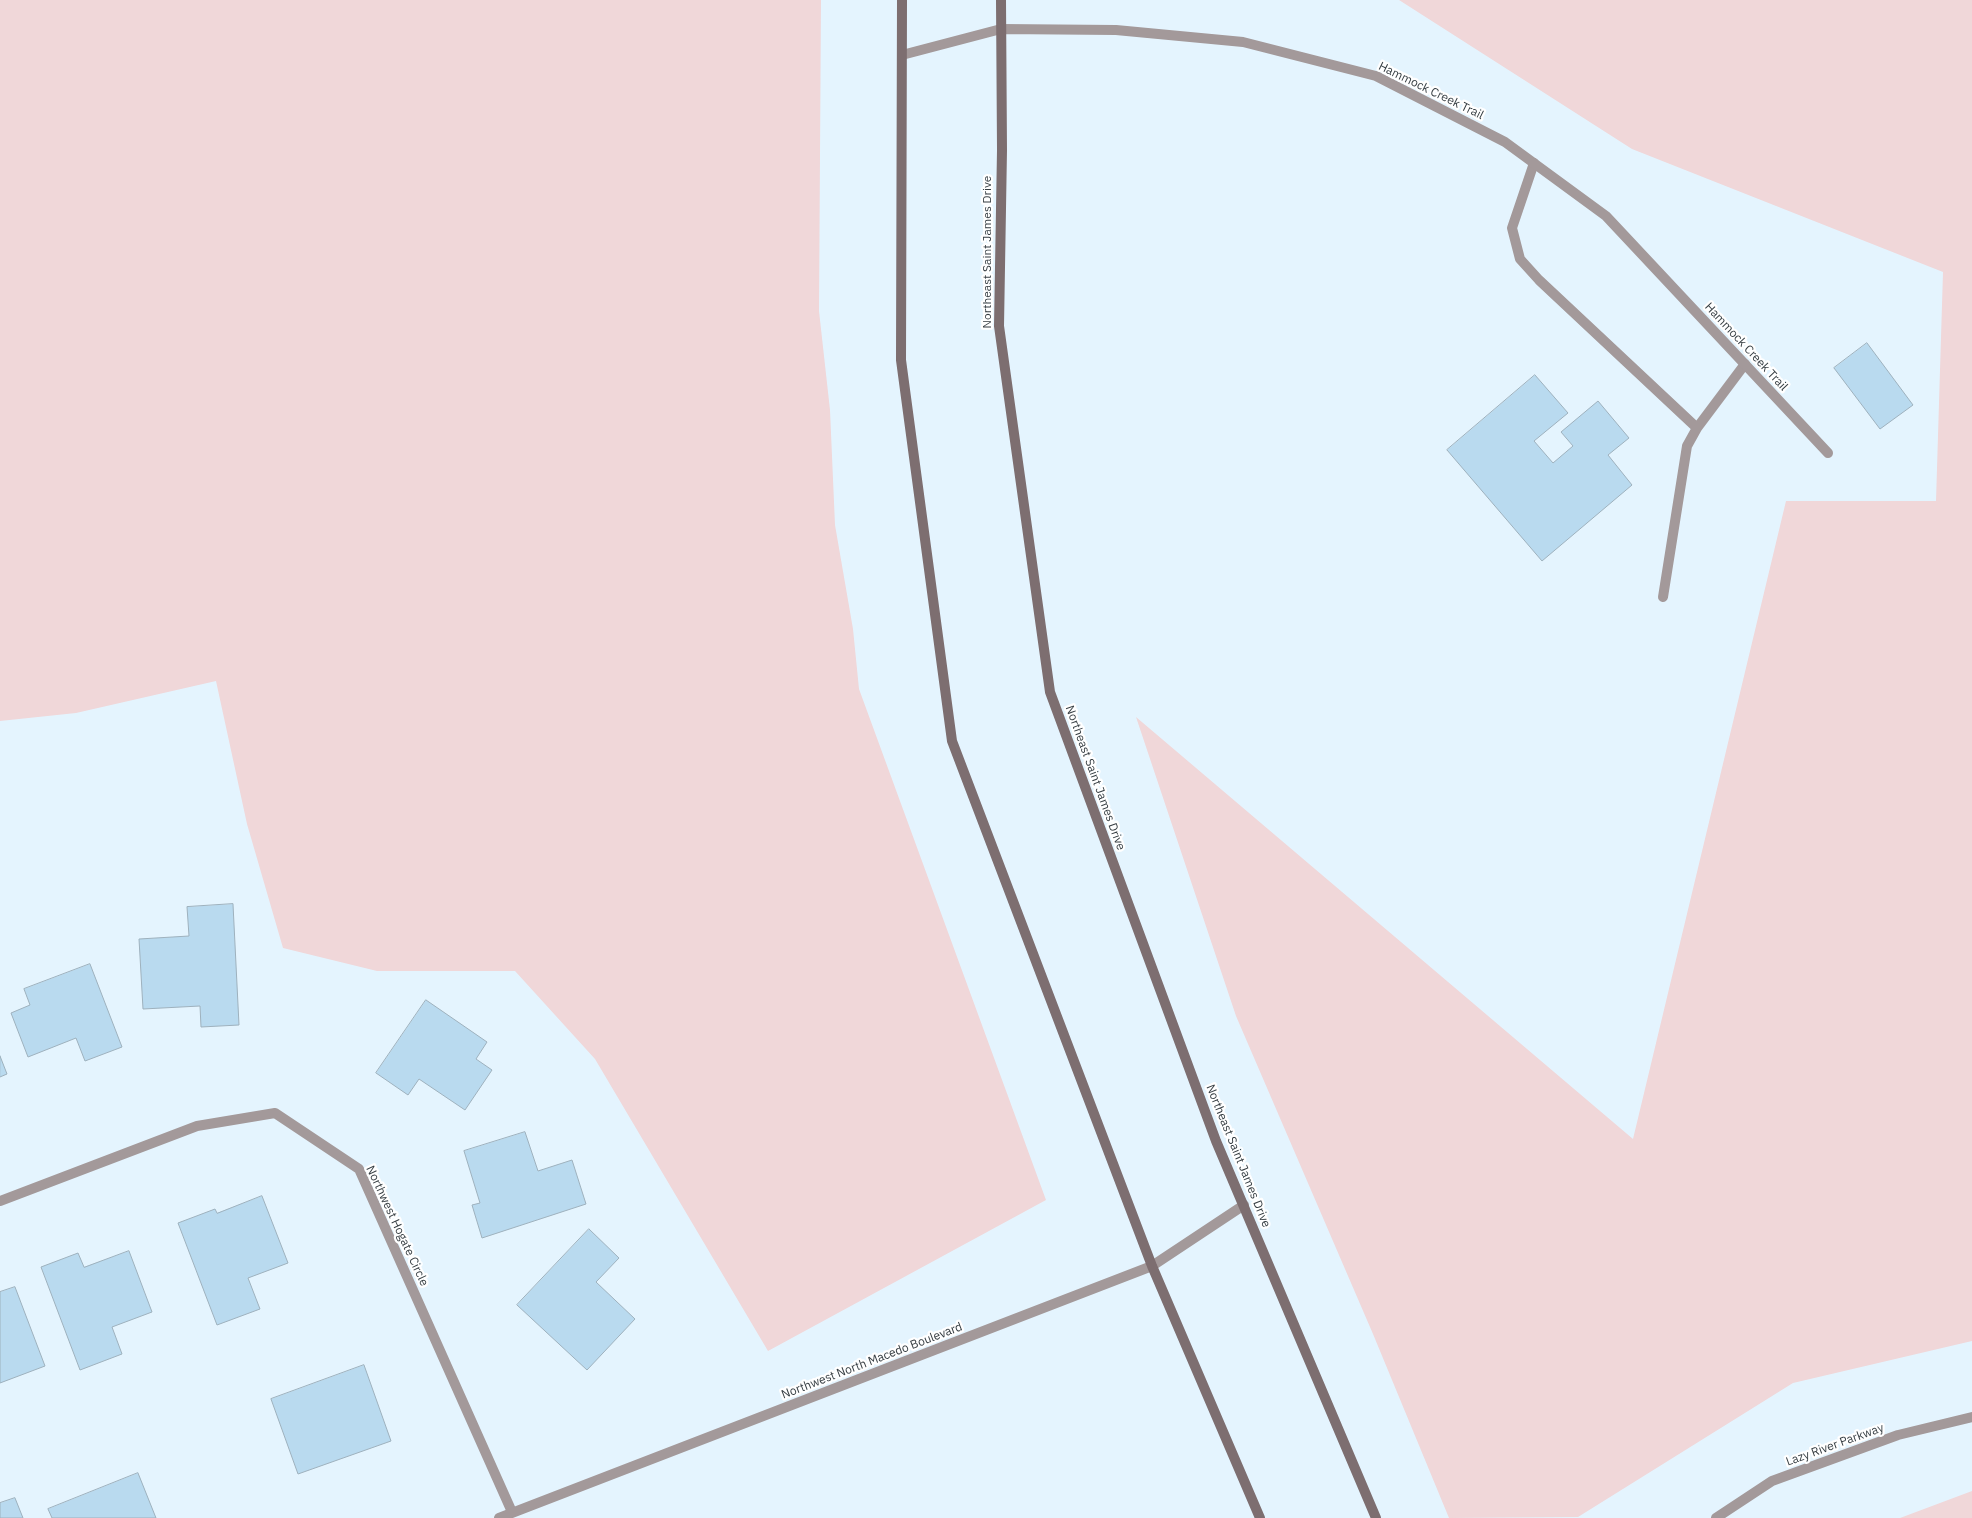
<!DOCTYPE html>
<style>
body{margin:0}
canvas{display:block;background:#e4f4fe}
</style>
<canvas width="1972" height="1518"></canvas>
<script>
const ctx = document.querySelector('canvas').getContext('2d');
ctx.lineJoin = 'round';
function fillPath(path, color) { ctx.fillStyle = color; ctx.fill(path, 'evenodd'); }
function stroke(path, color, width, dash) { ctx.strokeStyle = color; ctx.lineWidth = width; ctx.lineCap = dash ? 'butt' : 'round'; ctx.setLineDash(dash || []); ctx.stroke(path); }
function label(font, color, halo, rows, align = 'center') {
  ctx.font = font + ' "IBM Plex Sans",sans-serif'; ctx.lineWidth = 4.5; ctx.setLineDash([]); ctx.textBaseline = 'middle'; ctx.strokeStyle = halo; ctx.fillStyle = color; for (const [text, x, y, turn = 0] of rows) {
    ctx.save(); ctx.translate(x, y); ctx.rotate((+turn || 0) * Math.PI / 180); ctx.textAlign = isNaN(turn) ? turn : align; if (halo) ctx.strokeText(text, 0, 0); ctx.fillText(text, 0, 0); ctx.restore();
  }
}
fillPath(new Path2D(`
 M0,0H821L819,311L830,410L835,525L853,629L859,689L1046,1200L768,1351L595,1059L515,971H377L283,948L247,824L216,681L76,713L0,721Z
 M1399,0H1972V1341L1793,1383L1578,1517L1449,1518L1373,1334L1236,1016L1136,717L1633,1139L1786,501H1936L1943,272L1632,149Z
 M1972,1491V1518H1900Z`), '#f0d7d9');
const building = new Path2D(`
 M1867,343L1913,405L1880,429L1834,368Z
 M1535,375L1568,413L1534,441L1553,463L1573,446L1561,432L1598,401L1629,438L1608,455L1632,485L1542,561L1447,450Z
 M233,904L239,1025L201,1027L200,1006L143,1009L139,939L189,936L187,907Z
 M90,964L122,1047L85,1061L76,1038L28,1057L11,1013L30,1005L24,989Z
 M426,1000L487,1042L476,1059L492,1070L465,1110L419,1079L408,1095L376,1073Z
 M0,1056L7,1074L0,1077Z
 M525,1132L538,1171L572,1160L586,1204L482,1238L472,1205L480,1203L464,1151Z
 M262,1196L288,1263L248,1278L260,1309L217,1325L178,1223L215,1209L217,1213Z
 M589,1229L619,1258L596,1282L635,1319L587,1370L517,1305Z
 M129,1251L152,1312L112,1327L122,1354L80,1370L41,1267L78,1253L84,1267Z
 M15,1287L45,1366L0,1383V1292Z
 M364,1365L391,1441L298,1474L271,1399Z
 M138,1473L156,1518H52L48,1509Z
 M15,1498L23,1518H0V1503Z`);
fillPath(building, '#b9daef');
stroke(building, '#9eb1bd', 1);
stroke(new Path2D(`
 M1534,163L1512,228L1520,259L1539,280L1697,428
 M1663,597L1687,446L1697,428L1745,364`), '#a3999a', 10);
stroke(new Path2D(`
 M902,55L1001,29L1116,30L1243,42L1376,76L1505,142L1606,216L1828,453
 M0,1201L197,1126L275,1113L359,1169L512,1512
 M1716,1518L1772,1481L1898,1435L1972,1417`), '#a3999a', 10);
stroke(new Path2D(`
 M499,1518L1152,1266L1244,1205`), '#a3999a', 10);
stroke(new Path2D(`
 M902,0L901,360L952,741L1152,1266L1260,1518
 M1001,0L1002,150L999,326L1050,692L1216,1141L1376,1518`), '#7d6e70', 10);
label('12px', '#353d42', '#fff', [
 ["Hammock Creek Trail",1431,91,26],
 ["Northeast Saint James Drive",988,252,-90],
 ["Hammock Creek Trail",1746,347,47],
 ["Northeast Saint James Drive",1095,778,70],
 ["Northeast Saint James Drive",1238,1156,68],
 ["Northwest Hogate Circle",397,1226,65],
 ["Northwest North Macedo Boulevard",872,1361,-21],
 ["Lazy River Parkway",1835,1445,-20]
]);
</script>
